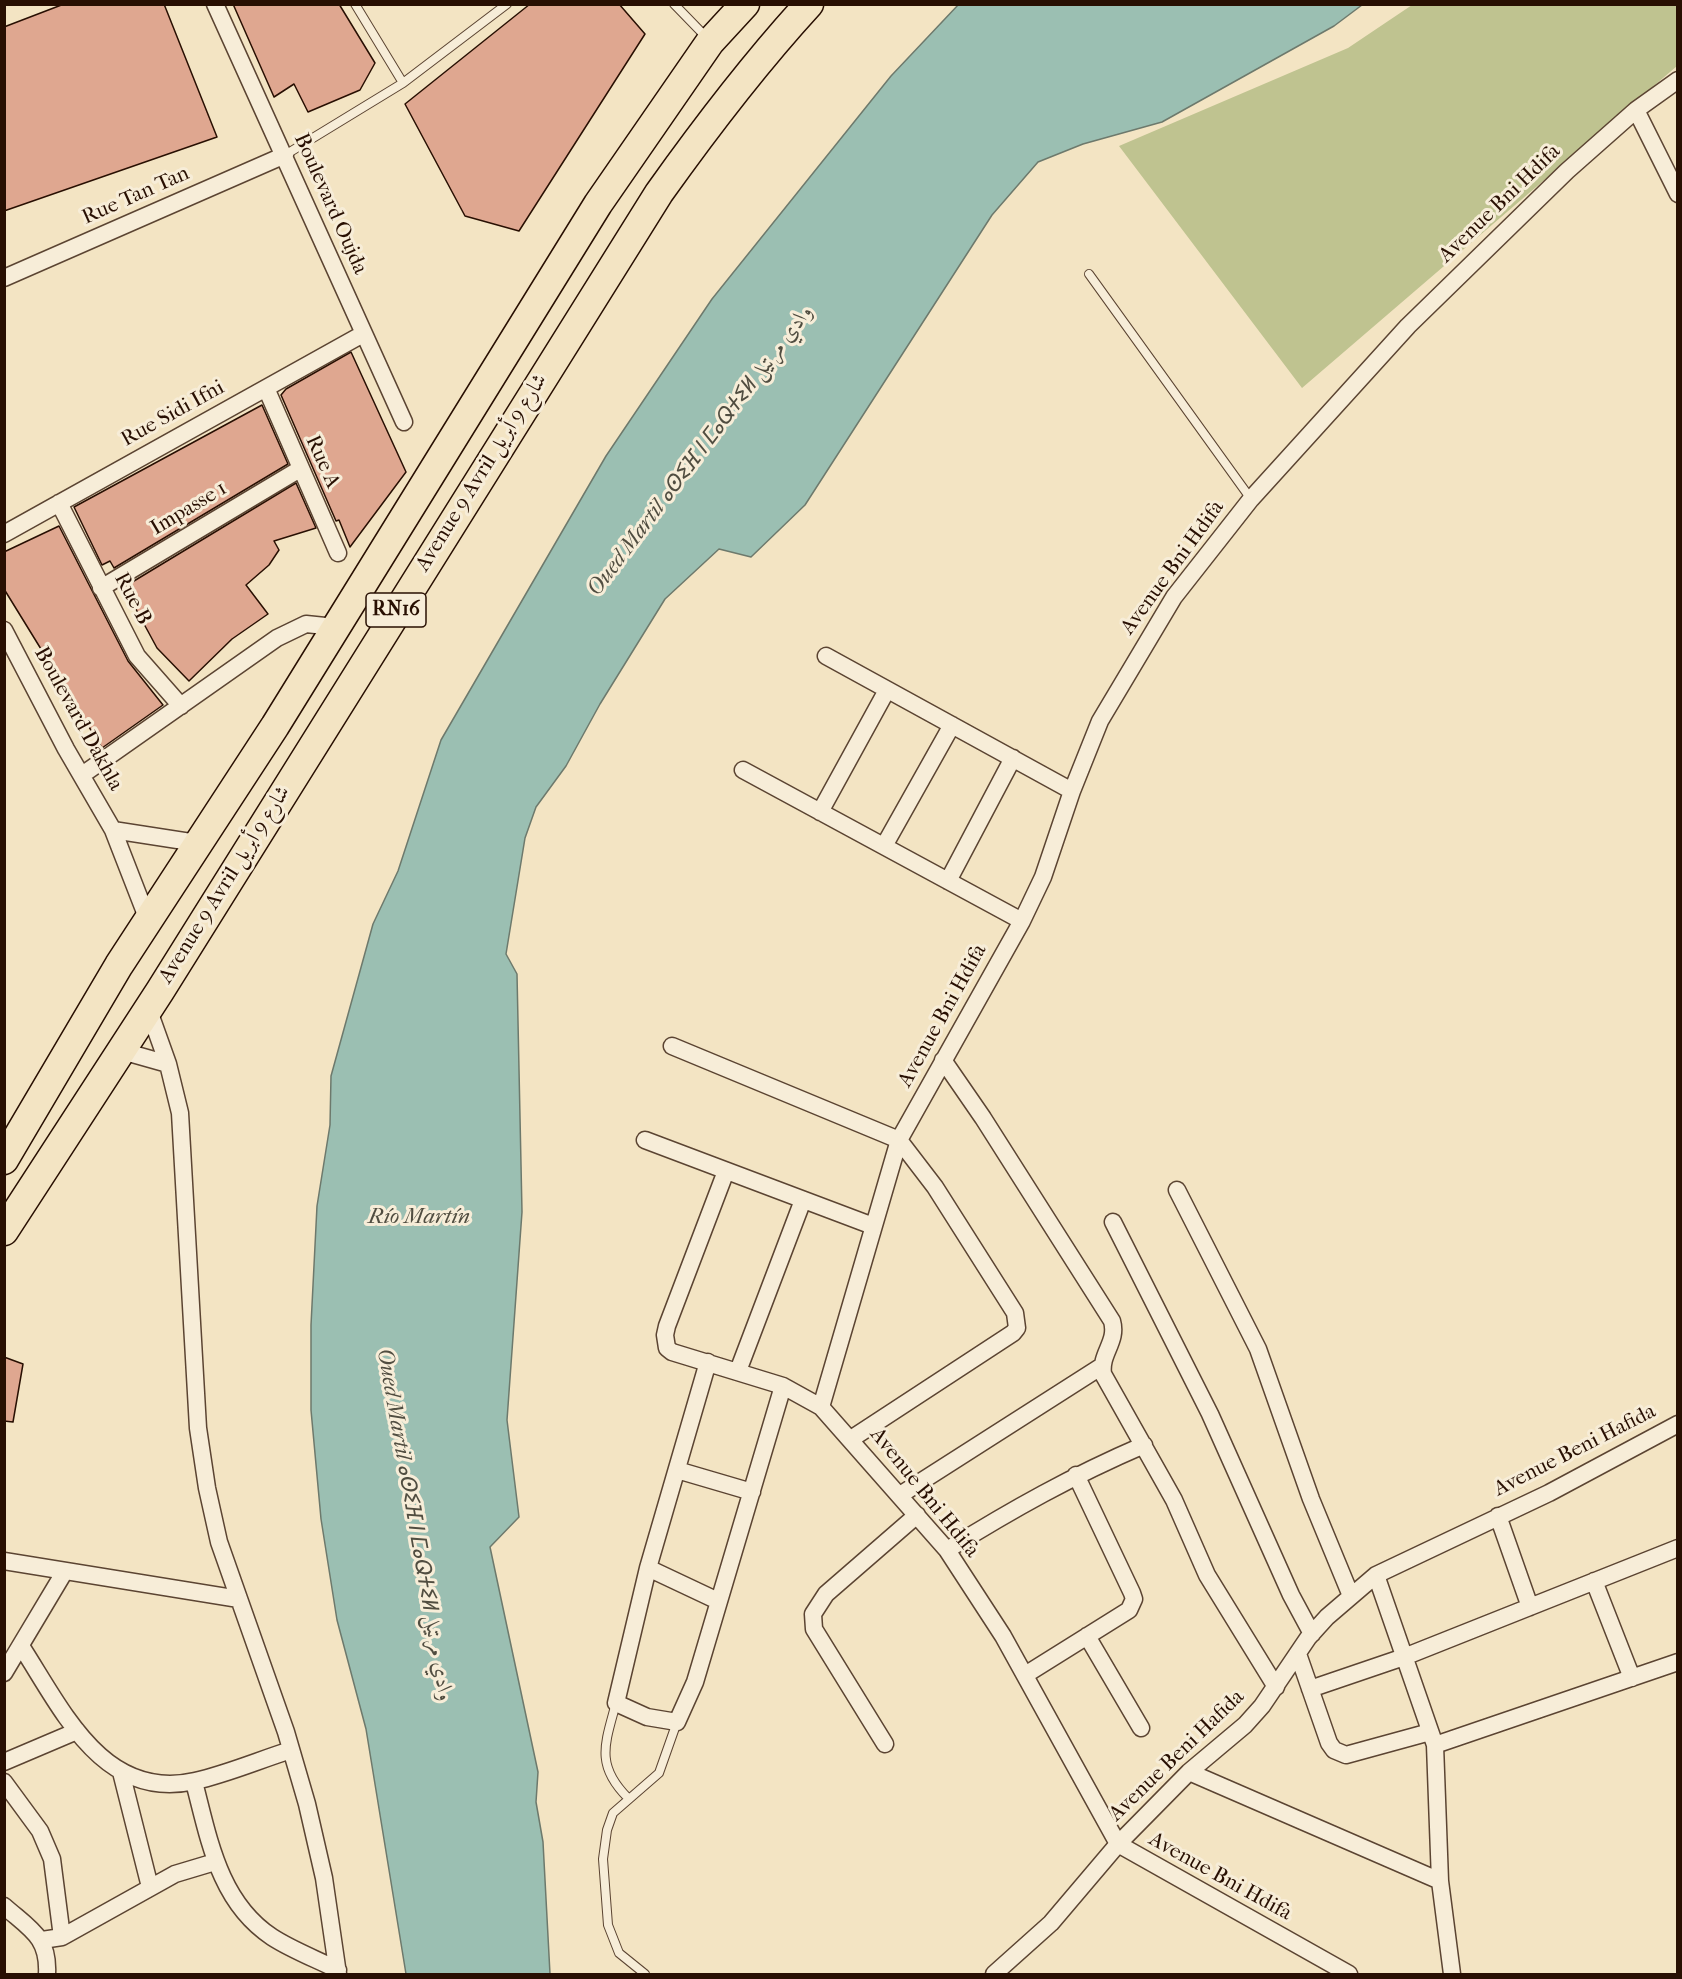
<!DOCTYPE html>
<meta charset="utf-8">
<style>
body{margin:0}
#map{position:relative;width:1682px;height:1979px;overflow:hidden;background:#f3e4c3;font-family:"IM FELL French Canon",serif}
canvas{display:block}
.frame{position:absolute;inset:0;border:6px solid #280f02;pointer-events:none}
</style>
<div id="map">
<canvas width="1682" height="1979"></canvas>
<div class="frame"></div>
</div>
<script>
const ctx = document.querySelector('canvas').getContext('2d');
ctx.lineJoin = 'round';
function fillPath(path, color) { ctx.fillStyle = color; ctx.fill(path, 'evenodd'); }
function stroke(path, color, width, dash) { ctx.strokeStyle = color; ctx.lineWidth = width; ctx.lineCap = dash ? 'butt' : 'round'; ctx.setLineDash(dash || []); ctx.stroke(path); }
function label(font, color, halo, rows, align = 'center') {
  ctx.font = font + ' "IM FELL French Canon",Amiri,"Noto Sans Tifinagh",serif'; ctx.lineWidth = 6; ctx.setLineDash([]); ctx.textBaseline = 'middle'; ctx.strokeStyle = halo; ctx.fillStyle = color; for (const [text, x, y, turn = 0] of rows) {
    ctx.save(); ctx.translate(x, y); ctx.rotate((+turn || 0) * Math.PI / 180); ctx.textAlign = isNaN(turn) ? turn : align; if (halo) ctx.strokeText(text, 0, 0); ctx.fillText(text, 0, 0); ctx.restore();
  }
}
fillPath(new Path2D(`
 M1412,5H1677V66L1302,388L1119,146L1348,48Z`), '#bfc390');
const water = new Path2D(`
 M959,4L1362,5L1334,26L1162,122L1083,144L1038,162L992,215L805,505L751,557L719,549L665,599L600,704L566,766L536,807L525,838L506,954L517,974L522,1212L507,1420L519,1517L490,1547L538,1772L536,1802L543,1842L550,1974H406L366,1729L337,1620L321,1519L311,1410V1325L317,1206L330,1125L331,1076L373,924L398,871L441,740L606,456L712,299L891,76Z`);
fillPath(water, '#9bbfb2');
stroke(water, '#6d796c', 1.5);
const building = new Path2D(`
 M64,4H164L217,137L4,211V27Z
 M233,4H339L375,63L360,90L308,112L294,84L274,97Z
 M530,4H619L645,34L519,231L465,216L405,104Z
 M351,352L406,472L350,547L339,520L336,521L281,395L286,389Z
 M262,405L288,464L114,568L110,561L102,565L74,507Z
 M296,483L316,528L274,541L279,550L269,565L246,585L268,614L232,639L189,681L157,648L124,587Z
 M59,526L128,661L163,705L102,748L4,589V552Z
 M4,1357L23,1364L13,1422L4,1421Z`);
fillPath(building, '#dfa790');
stroke(building, '#280f02', 1.5);
const service = new Path2D(`
 M355,4L403,83
 M674,4L708,39
 M285,155L403,83L507,4
 M1089,274L1251,499
 M616,1703C605,1744 595,1765 628,1798
 M645,1974L619,1953L608,1925L603,1859L607,1830L613,1813L659,1773L677,1722`);
const minor = new Path2D(`
 M215,4L404,422
 M1636,110L1678,194
 M4,278L285,155
 M266,388L338,553
 M59,503L137,656L181,706
 M4,534L363,334
 M101,588L300,469
 M4,630L66,749L113,830L148,920
 M826,656L1072,791
 M743,770L1022,921
 M82,775L277,638L306,624L335,627
 M820,812L887,690
 M113,830L197,843
 M884,846L952,725
 M948,881L1013,758
 M148,1008L168,1064L180,1113L198,1428L207,1488L219,1542L286,1732L307,1804L324,1878L338,1974
 M672,1046L899,1140L935,1187L1015,1313L1017,1328L1013,1333L851,1439
 M122,1051L168,1064
 M943,1060L983,1118L1112,1321C1118,1342 1100,1353 1103,1374L1174,1500L1207,1575L1276,1687
 M645,1140L873,1226
 M726,1171L667,1326L665,1335L667,1348L672,1352L783,1386L821,1407
 M1177,1190L1258,1349L1311,1499L1351,1596
 M1113,1222L1210,1414L1291,1595L1312,1634
 M708,1362L648,1568L616,1703L647,1717L677,1722L695,1682L783,1386
 M738,1371L803,1200
 M677,1470L752,1492
 M900,1495L1102,1366
 M1498,1516L1530,1607
 M947,1550C1013,1509 1072,1476 1144,1445
 M4,1561L239,1599
 M648,1568L718,1601
 M1376,1575L1435,1745L1440,1881L1452,1974
 M1594,1581L1632,1678
 M1087,1636L1141,1728
 M21,1646C62,1709 103,1802 195,1781C227,1774 259,1760 291,1750
 M1298,1654L1329,1743L1334,1750L1346,1755L1430,1732
 M4,1673L65,1571
 M1025,1675L1129,1610L1134,1599L1132,1593L1076,1475
 M1310,1689L1404,1657L1678,1548
 M885,1744L814,1629L813,1614L826,1594L917,1515
 M1435,1745L1678,1662
 M4,1762L77,1731
 M121,1772L150,1887
 M1189,1772L1440,1881
 M4,1782L40,1831L52,1859L62,1937
 M194,1782C209,1839 219,1902 272,1937C292,1950 316,1959 338,1970
 M4,1906C30,1929 49,1937 47,1974
 M42,1940L62,1937L175,1874L215,1862
 M994,1974L1051,1923L1118,1844L1189,1772L1245,1725L1262,1706L1308,1638L1327,1617L1376,1575L1549,1493L1678,1424
 M1349,1974L1118,1844L1003,1636L947,1550L821,1407L899,1140L1022,921L1043,877L1072,791L1100,721L1174,597L1251,499L1408,326L1567,171L1636,110L1678,80`);
const trunk = new Path2D(`
 M4,1160L119,965L275,726L598,204L710,42L745,4
 M4,1231L160,991L659,193C706,127 754,64 809,4`);
stroke(service, '#5b4432', 10);
stroke(minor, '#5b4432', 19);
stroke(trunk, '#280f02', 31);
stroke(service, '#f7edd8', 8);
stroke(minor, '#f7edd8', 16);
stroke(trunk, '#f3e4c3', 28);
for (const [x, y, w] of [
 [396,610,60]
]) { const box = new Path2D(); box.roundRect(x - w / 2, y - 17, w, 34, 4.5); ctx.fillStyle = '#f7edd8'; ctx.fill(box); stroke(box, '#280f02', 1.5); }
label('bold 20px', '#280f02', null, [
 ["RN16",396,610]
]);
label('21px', '#280f02', '#f7edd8', [
 ["Rue Tan Tan",136,196,-24],
 ["Boulevard Oujda",330,204,66],
 ["Avenue Bni Hdifa",1500,204,-44],
 ["Rue Sidi Ifni",173,414,-29],
 ["Rue A",322,462,66],
 ["Avenue 9 Avril شارع 9 أبريل",482,473,-58],
 ["Impasse 1",189,509,-31],
 ["Avenue Bni Hdifa",1173,568,-54],
 ["Rue B",132,599,62],
 ["Boulevard Dakhla",78,719,61],
 ["Avenue 9 Avril شارع 9 أبريل",225,885,-58],
 ["Avenue Bni Hdifa",943,1016,-61],
 ["Avenue Beni Hafida",1575,1451,-27],
 ["Avenue Bni Hdifa",924,1493,51],
 ["Avenue Beni Hafida",1177,1756,-44],
 ["Avenue Bni Hdifa",1220,1877,29]
]);
label('italic 22px', '#504d40', '#f7edd8', [
 ["Oued Martil ⴰⵙⵉⴼ ⵏ ⵎⴰⵕⵜⵉⵍ وادي مرتيل",701,451,-53],
 ["Río Martín",419,1218],
 ["Oued Martil ⴰⵙⵉⴼ ⵏ ⵎⴰⵕⵜⵉⵍ وادي مرتيل",414,1525,80]
]);
</script>
